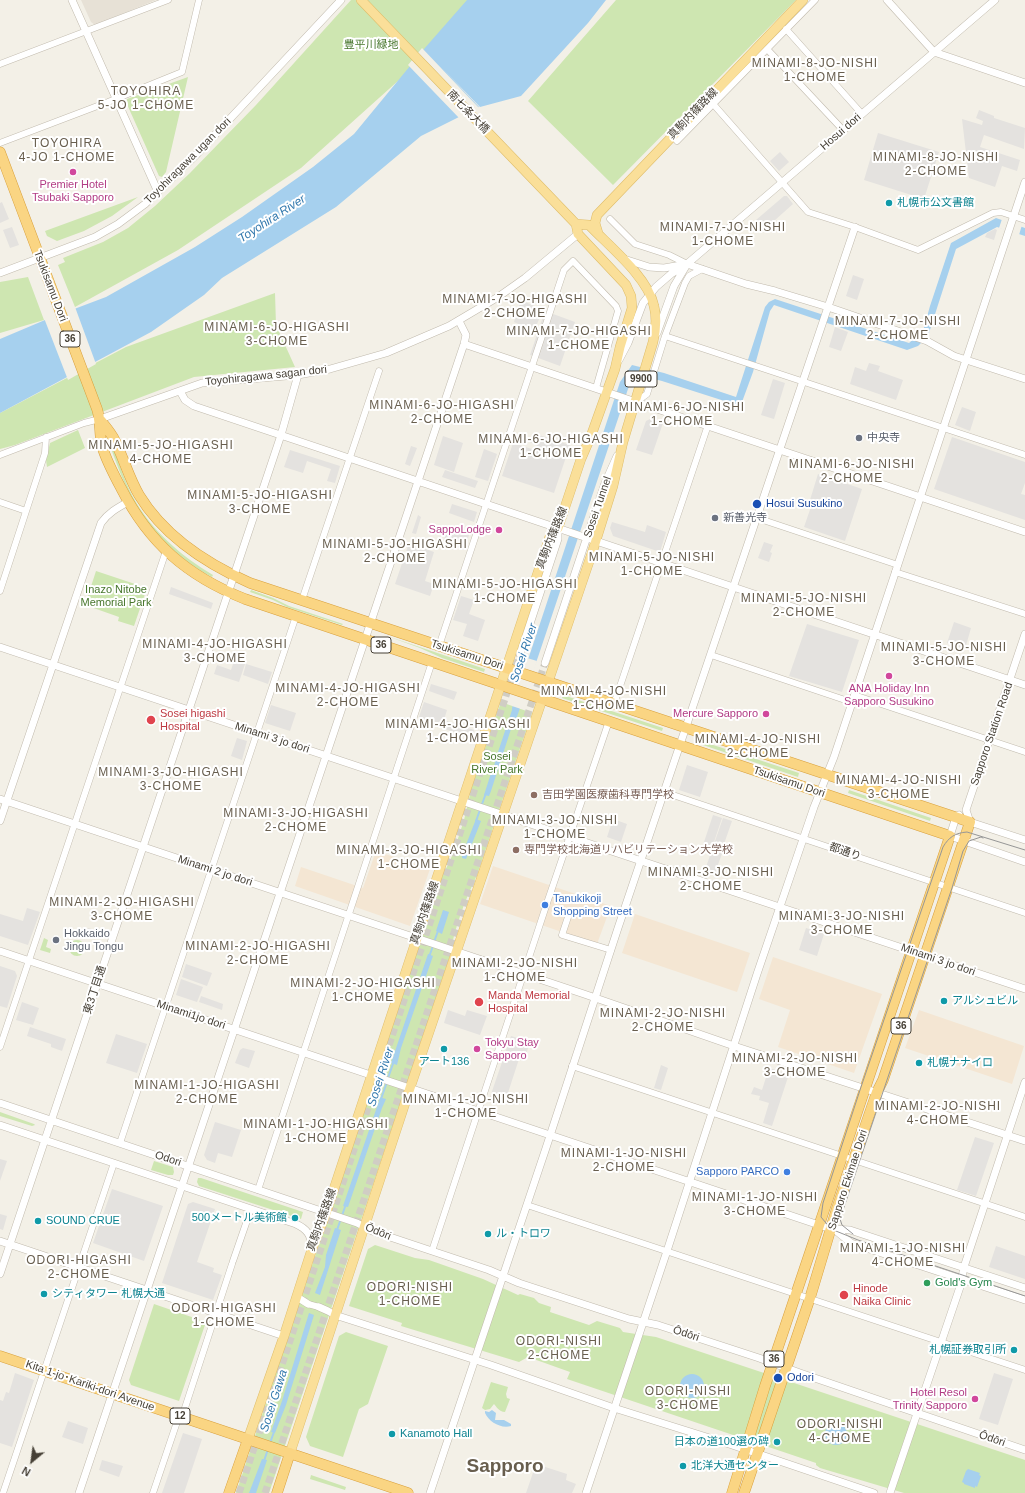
<!DOCTYPE html>
<meta charset="utf-8">
<style>
body{margin:0}
#map{position:relative;width:1025px;height:1493px;overflow:hidden;background:#f3f0e7;font-family:Arial,sans-serif}
canvas{display:block}
.north{position:absolute;left:12px;top:1441px;width:40px;height:40px;-webkit-text-stroke:3px #fff;paint-order:stroke;rotate:209deg;font-size:11px;font-weight:700;line-height:16px;text-align:center;color:#464036}
.north::after{content:'';display:block;margin:auto;width:14px;height:18px;background:#464036;clip-path:polygon(50% 0,100% 100%,50% 72%,0 100%)}
</style>
<div id="map">
<canvas width="1025" height="1493"></canvas>
<div class="north">N</div>
</div>
<script>
const ctx = document.querySelector('canvas').getContext('2d');
ctx.lineJoin = 'round';
function fillPath(path, color) { ctx.fillStyle = color; ctx.fill(path, 'evenodd'); }
function stroke(path, color, width, dash) { ctx.strokeStyle = color; ctx.lineWidth = width; ctx.lineCap = dash ? 'butt' : 'round'; ctx.setLineDash(dash || []); ctx.stroke(path); }
function label(font, color, halo, rows, align = 'center') {
  ctx.font = font + ' Arial,"Noto Sans JP",sans-serif'; ctx.lineWidth = 4; ctx.setLineDash([]); ctx.textBaseline = 'middle'; ctx.strokeStyle = halo; ctx.fillStyle = color; for (const [text, x, y, turn = 0] of rows) {
    ctx.save(); ctx.translate(x, y); ctx.rotate((+turn || 0) * Math.PI / 180); ctx.textAlign = isNaN(turn) ? turn : align; if (halo) ctx.strokeText(text, 0, 0); ctx.fillText(text, 0, 0); ctx.restore();
  }
}
fillPath(new Path2D(`
 M81,0H156L95,25L91,22Z`), '#e7e1d6');
fillPath(new Path2D(`
 M376,851L430,869L410,926L295,886L301,867L363,888Z
 M493,866L611,906L597,944L480,904Z
 M635,914L750,953L737,992L622,953Z
 M773,957L882,994L854,1073L778,1047L790,1010L759,999Z
 M919,1010L1024,1046L1012,1084L905,1048Z`), '#f4e6d3');
fillPath(new Path2D(`
 M351,0H472L428,54L301,168L178,250L75,307L58,265L65,262L63,258L103,242L128,228L155,206L190,173L256,105Z
 M616,0H796L613,185L528,101Z
 M188,77L166,172L162,177L159,176L126,102L127,99Z
 M138,197L112,216L84,231L57,241L47,236L45,231Z
 M28,277L44,320L0,333V282Z
 M275,293L276,325L295,367L194,377L15,445L0,449V413L126,347Z
 M78,430L85,448L47,467L46,460L50,443Z
 M109,437C117,456 123,478 133,497C151,530 181,556 213,575L212,577C180,560 150,533 133,500C122,480 115,459 107,438Z
 M96,571L147,588L134,626L118,621L119,617L85,605Z
 M251,590L273,598L289,606L343,624L342,625L287,607L273,600L250,592Z
 M387,636L485,669L484,672L442,658L420,648Z
 M563,695L663,728L662,731L562,698Z
 M501,702L532,713L477,875C464,902 454,930 449,959L269,1493H236L418,948L442,877L453,854L464,820L472,786Z
 M701,741L799,773L798,777L700,744Z
 M849,790L931,818L930,821L848,793Z
 M44,938L48,940L46,947L51,949L50,953L40,950Z
 M69 948a8 8 0 1 1 16 0a8 8 0 1 1-16 0Z
 M0,1112L34,1124L35,1125L32,1126L0,1116Z
 M154,1161L173,1167L174,1172L173,1175H168L151,1170Z
 M198,1178H201L303,1212L301,1219L199,1186L197,1182Z
 M375,1245L415,1258L429,1260L483,1279L518,1295L520,1294L534,1298L539,1303L551,1307L550,1312L589,1325L597,1321L620,1328L623,1332L656,1337L1025,1460V1493H904L820,1468L816,1465V1463L567,1379L570,1372L528,1357L519,1362L401,1326L402,1323L349,1306L368,1249Z
 M154,1304L206,1322L179,1401L131,1385L129,1380Z
 M346,1332L388,1346L368,1404L359,1409L343,1457L310,1446L306,1437L339,1336Z
 M491,1382L508,1387L506,1394L507,1398L510,1399L505,1412C499,1412 496,1406 494,1404L490,1409L485,1410L482,1408Z
 M311,1475L346,1487L345,1490L310,1479Z`), '#cee6b1');
fillPath(new Path2D(`
 M979,110L994,116V118L1025,128L1024,149L984,135L980,147L1020,160L1017,171L1002,166L995,187L969,178L962,119L982,125L983,121L976,118Z
 M878,133L939,152L924,199L864,180Z
 M780,152L789,162L779,171L770,161Z
 M784,196H787L793,204L765,229L756,220Z
 M2,202L9,219L0,223V203Z
 M12,227L19,245L10,248L3,230Z
 M995,229L997,230L994,240L985,237L987,233Z
 M853,275L864,279L857,300L846,296Z
 M521,300L543,310L534,331L514,322Z
 M545,311L575,322L560,366L530,355Z
 M835,327L848,332L841,351L829,347Z
 M869,363L880,366L878,371L903,380L896,400L850,384L855,367L866,371Z
 M773,379L785,383L774,419L761,415Z
 M962,407L976,412L970,431L955,425Z
 M650,419L663,423L652,455L636,450L646,421Z
 M533,433L570,445L554,493L502,476L513,443L535,450L537,445L530,442Z
 M443,436L463,443L454,472L434,465Z
 M952,437L1025,462V483L1021,494L1025,495V520L934,489Z
 M411,446L417,448L410,466L405,464Z
 M484,449L497,454L488,481L475,477Z
 M290,450L340,466L335,483L327,481L331,469L307,461L303,473L284,467Z
 M445,470L478,481L475,488L442,477Z
 M818,474L862,489L845,541L804,527L813,501L810,500Z
 M452,504L477,512L474,522L449,513Z
 M418,515L421,517L416,534L412,533Z
 M612,522L645,532L647,525L666,532L660,552L613,536L610,528Z
 M449,525L470,532L464,550L443,543Z
 M764,542L773,545L770,552L772,553L769,562L758,558Z
 M409,543L434,552L425,581L434,584L430,596L395,584Z
 M171,587L213,603L211,609L169,594Z
 M461,596L474,600L469,614L485,620L478,641L463,636L467,624L453,620Z
 M954,622L971,628L965,649L947,643Z
 M807,624L859,640L842,692L789,676Z
 M234,661L245,664L239,682L214,674L217,665L231,670Z
 M246,664L272,672L268,684L243,675Z
 M431,684L457,692L454,700L429,691Z
 M424,702L447,710L444,720L474,730L472,738L418,720Z
 M271,705L296,713L290,731L265,723Z
 M237,738L247,741L242,760L231,756Z
 M687,765L708,772L700,797L679,790Z
 M713,815L722,818L711,851L702,848Z
 M723,818L732,821L724,844L715,841Z
 M613,819L627,824L621,842L607,837Z
 M715,841L725,845L715,873L705,870Z
 M27,908L40,912L28,945L0,936V914L23,921Z
 M88,928L99,931L97,937L86,933Z
 M806,928L824,934L817,956L799,950Z
 M186,964L212,973L207,986L182,977Z
 M0,966L15,971L17,976L7,1008L0,1006Z
 M181,979L203,987L197,1002L176,995Z
 M201,996L223,1004L222,1010L199,1002Z
 M22,1002L39,1008L33,1025L16,1020Z
 M448,1010L465,1016L467,1010L487,1016L480,1035L444,1023Z
 M30,1027L66,1039L62,1051L51,1047V1044L27,1036Z
 M116,1034L147,1044L137,1073L106,1063Z
 M511,1036L530,1042L524,1061L519,1059L504,1105L489,1100Z
 M243,1048L255,1051L249,1068L235,1063L240,1050Z
 M661,1065L668,1068L661,1090L654,1088Z
 M769,1068L789,1074L772,1126L763,1123L769,1103L759,1100L760,1096L751,1094L754,1087L762,1090Z
 M215,1122L241,1130L232,1157L218,1153L215,1163L207,1160L204,1155Z
 M975,1137L994,1143L976,1196L957,1190Z
 M0,1159L7,1161L0,1181Z
 M112,1189L163,1206L144,1261L93,1243Z
 M193,1202L215,1209L197,1262L214,1268L213,1272L222,1275L213,1300L162,1283L188,1204Z
 M0,1214L7,1216L3,1230L0,1229Z
 M996,1246L1025,1256V1279L989,1267Z
 M15,1373L34,1380L12,1447L0,1443V1400L3,1401L6,1392L9,1393Z
 M994,1373L1013,1379L998,1425L979,1419Z
 M68,1421L88,1428L83,1444L62,1437Z
 M183,1433L202,1439L184,1493H162Z
 M102,1460L123,1466L119,1477L99,1470Z
 M536,1464L567,1474L566,1480L576,1484L572,1493H526Z`), '#e4e2df');
fillPath(new Path2D(`
 M467,0H606L588,23L521,96L480,107L442,68L479,107L421,136L336,207L222,278L204,295L151,332L0,413V339L45,320L106,297L195,247L242,217L313,167L354,134L424,49Z
 M996,218L1025,228V236L997,227L956,249L928,336L918,346L907,350L774,305L770,311L753,372L742,402L737,405L662,381L635,374L629,386L538,657L513,728L511,729L491,791L489,796L484,795L493,767L494,766L496,758L512,710V708L620,382L632,365L664,373L736,397L765,307L769,302L775,299L909,343L923,331L930,306L951,243Z
 M476,819L481,821L466,859L462,858V855Z
 M443,910L449,912L442,934L436,931Z
 M428,954L433,956L401,1048L397,1065L391,1063Z
 M379,1097L386,1099L382,1108L348,1207L343,1206L379,1101Z
 M335,1228L341,1230L320,1295L315,1293L325,1267L326,1255Z
 M309,1313L314,1315L286,1405L275,1433L271,1432L282,1401Z
 M680 1386a12 12 0 1 1 24 0a12 12 0 1 1-24 0Z
 M492,1410L496,1413L495,1420H504L511,1424V1426C501,1429 489,1422 485,1413V1411L489,1412Z
 M825 1434a11 11 0 1 1 22 0a11 11 0 1 1-22 0Z
 M262,1459L267,1460L256,1493H249Z
 M968,1469L980,1473L979,1475L981,1476L977,1487L975,1486V1488L964,1484V1483L962,1482L966,1471Z`), '#a6d0ee');
fillPath(new Path2D(`
 M422,48L480,109L460,119L408,65Z
 M1002,219L1022,225L1019,235L999,228Z
 M75,307L96,364L68,380L44,318Z
 M527,658L537,661L521,709L512,706Z`), '#f3f0e7');
stroke(new Path2D(`
 M476,821L486,793
 M434,942L438,931
 M429,957L433,946
 M388,1078L394,1061
 M381,1099L387,1082
 M337,1230L346,1204
 M270,1443L274,1432
 M264,1461L268,1449`), '#a6d0ee', 2);
stroke(new Path2D(`
 M239,1493L520,654
 M265,1493L545,663`), '#d0cdc4', 7, [7, 3.5]);
const minor = new Path2D(`
 M786,29L862,114
 M767,49L843,130
 M0,64L168,0
 M714,105L808,212L855,227L918,250L993,213L1001,212L1025,220
 M677,141L815,0
 M0,143L108,102L182,72L199,0
 M610,219L635,244L669,255L687,264
 M665,336L1025,455
 M636,402L647,394L665,336L685,283L689,276L702,269
 M0,455L84,423L100,419
 M0,502L26,511
 M757,518L898,565
 M895,572L1025,614
 M0,591L45,453L46,437
 M302,600L379,371
 M439,646L564,270L573,261L616,306L618,311L596,388
 M711,655L851,702
 M854,695L1025,752
 M614,704L708,425
 M664,792L1025,913
 M570,911L562,935L611,950
 M0,1047L166,551
 M572,1066L1025,1217
 M120,1143L296,616
 M258,1190L432,662
 M527,1205L1025,1370
 M432,1251L547,903L609,721
 M233,1261L251,1209
 M308,1304L319,1307
 M182,1417L232,1264
 M3,1493L114,1163
 M153,1493L179,1416`);
const tertiary = new Path2D(`
 M72,0L158,192
 M887,0L934,52L1025,83
 M624,259L649,267L664,268L687,264L746,284L775,291L828,307L927,341L954,356L1025,379
 M0,273L95,237L118,224L145,204L197,154L341,0
 M657,333L674,286L686,266
 M464,344L636,402L1025,532
 M619,360L628,343L643,303L656,287L671,274L687,264L995,0
 M180,391L185,400L194,406L1025,685
 M100,419L202,383L298,375L330,369L386,353L449,326L498,297L525,278L578,234
 M1025,634L966,810L970,822L1025,840
 M0,647L1025,989
 M520,654L558,539V528
 M545,663L605,483L617,456
 M0,799L584,994L734,1046L1025,1141
 M959,815L956,817L950,836L1025,862
 M0,821L101,523C108,513 117,508 128,502
 M0,951L825,1227L835,1230L851,1243L1025,1300
 M0,1103L357,1223L372,1231L489,1270L519,1283L629,1319L658,1325L759,1358L800,1373L1025,1450
 M0,1125L296,1224C307,1229 311,1235 312,1247
 M832,1229L850,1230L1025,1288
 M0,1241L284,1336
 M0,1274L281,435L298,375
 M297,1297L308,1304
 M319,1307L328,1311L335,1315L491,1365L614,1408L732,1445L874,1493
 M79,1493L464,344L466,335L459,321
 M430,1493L546,1148L618,928L855,227
 M586,1493L667,1251L757,974L814,807L834,757L1025,182
 M890,1493L960,1287L964,1267L1025,1082`);
const primary = new Path2D(`
 M361,0L576,224
 M598,233L595,223L597,215L803,0
 M248,1439L284,1336L312,1249L326,1213L550,536L558,528L581,459L591,436L615,369L620,347L632,308L631,296L626,285L578,234L576,224
 M290,1453L410,1088L593,550L613,486L623,442L653,342C656,330 657,318 654,306C648,277 609,246 589,225L576,224`);
const trunk = new Path2D(`
 M0,152L97,409C101,421 99,434 102,446C106,460 114,475 121,488C149,543 187,576 245,599L950,836L765,1386L732,1493
 M101,421C106,427 112,434 115,441C124,459 129,478 139,495C164,536 207,564 250,583L970,822L883,1080L877,1092L837,1208L810,1298L744,1493
 M0,1356L408,1493
 M229,1493L248,1439
 M277,1493L290,1453`);
stroke(minor, '#c1baad', 7);
stroke(tertiary, '#c1baad', 8);
stroke(primary, '#dfbd69', 10);
stroke(trunk, '#d8a03d', 11);
stroke(minor, '#fff', 6);
stroke(tertiary, '#fff', 7);
stroke(primary, '#fadf99', 9);
stroke(trunk, '#fad583', 10);
stroke(new Path2D(`
 M1025,850L967,832C955,833 949,837 943,847L861,1087L823,1203L821,1217L831,1229L858,1240L1025,1296
 M853,1234L842,1225L840,1219L843,1210L952,888L963,851L969,841L981,837L983,838`), '#969696', 1);
for (const [x, y, r, color] of [
 [73,172,4,"#d1479c"],
 [889,203,4,"#0f9aa8"],
 [859,438,4,"#6b7280"],
 [757,504,5,"#1a4fb4"],
 [715,518,4,"#6b7280"],
 [499,530,4,"#d1479c"],
 [889,676,4,"#d1479c"],
 [766,714,4,"#d1479c"],
 [151,720,5,"#e0444e"],
 [534,795,4,"#8d6e63"],
 [516,850,4,"#8d6e63"],
 [545,905,4,"#3f7fe0"],
 [56,940,4,"#6b7280"],
 [944,1001,4,"#0f9aa8"],
 [479,1002,5,"#e0444e"],
 [444,1049,4,"#0f9aa8"],
 [477,1049,4,"#d1479c"],
 [919,1063,4,"#0f9aa8"],
 [787,1172,4,"#3f7fe0"],
 [295,1218,4,"#0f9aa8"],
 [38,1221,4,"#0f9aa8"],
 [488,1234,4,"#0f9aa8"],
 [927,1283,4,"#2e9e5b"],
 [44,1294,4,"#0f9aa8"],
 [844,1295,5,"#e0444e"],
 [1014,1350,4,"#0f9aa8"],
 [778,1378,5,"#1a4fb4"],
 [975,1399,4,"#d1479c"],
 [392,1434,4,"#0f9aa8"],
 [777,1442,4,"#0f9aa8"],
 [683,1466,4,"#0f9aa8"]
]) { const dot = new Path2D(); dot.arc(x, y, r, 0, 2 * Math.PI); ctx.fillStyle = color; ctx.fill(dot); stroke(dot, '#fff', 1.5); }
for (const [x, y, w] of [
 [70,339,20],
 [641,379,32],
 [381,645,20],
 [901,1026,20],
 [774,1359,20],
 [180,1416,20]
]) { const box = new Path2D(); box.roundRect(x - w / 2, y - 8, w, 16, 3); ctx.fillStyle = '#fff'; ctx.fill(box); stroke(box, '#464036', 1); }
label('bold 10px', '#464036', null, [
 ["36",70,339],
 ["9900",641,379],
 ["36",381,645],
 ["36",901,1026],
 ["36",774,1359],
 ["12",180,1416]
]);
label('11px', '#47762c', '#fff', [
 ["豊平川緑地",371,45],
 ["Inazo Nitobe",116,590],
 ["Memorial Park",116,603],
 ["Sosei",497,757],
 ["River Park",497,770]
]);
label('11px', '#464036', '#fff', [
 ["南七条大橋",468,112,46],
 ["真駒内篠路線",693,114,-46],
 ["Hosui dori",841,132,-41],
 ["Toyohiragawa ugan dori",188,161,-45],
 ["Tsukisamu Dori",50,286,69],
 ["Toyohiragawa sagan dori",266,376,-6],
 ["Sosei Tunnel",598,507,-71],
 ["真駒内篠路線",552,538,-68],
 ["Tsukisamu Dori",467,655,18],
 ["Sapporo Station Road",992,734,-71],
 ["Minami 3 jo dori",272,738,18],
 ["Tsukisamu Dori",789,782,19],
 ["都通り",845,852,19],
 ["Minami 2 jo dori",215,871,18],
 ["真駒内篠路線",425,913,-71],
 ["Minami 3 jo dori",938,960,19],
 ["東3丁目通",95,990,-72],
 ["Minami1jo dori",191,1015,18],
 ["Odori",168,1159,18],
 ["Sapporo Ekimae Dori",848,1180,-72],
 ["真駒内篠路線",322,1220,-70],
 ["Ōdōri",378,1232,22],
 ["Ōdōri",686,1334,18],
 ["Kita 1-jo･Kariki-dori Avenue",90,1386,19],
 ["Ōdōri",992,1439,19]
]);
label('11px', '#b23c85', '#fff', [
 ["Premier Hotel",73,185,"center"],
 ["Tsubaki Sapporo",73,198,"center"],
 ["SappoLodge",491,530],
 ["ANA Holiday Inn",889,689,"center"],
 ["Sapporo Susukino",889,702,"center"],
 ["Mercure Sapporo",758,714],
 ["Tokyu Stay",485,1043,"left"],
 ["Sapporo",485,1056,"left"],
 ["Hotel Resol",967,1393],
 ["Trinity Sapporo",967,1406]
], 'right');
label('11px', '#0d838f', '#fff', [
 ["札幌市公文書館",897,203],
 ["アルシュビル",952,1001],
 ["アート136",444,1062,"center"],
 ["札幌ナナイロ",927,1063],
 ["500メートル美術館",287,1218,"right"],
 ["SOUND CRUE",46,1221],
 ["ル・トロワ",496,1234],
 ["シティタワー 札幌大通",52,1294],
 ["札幌証券取引所",1006,1350,"right"],
 ["Kanamoto Hall",400,1434],
 ["日本の道100選の碑",769,1442,"right"],
 ["北洋大通センター",691,1466]
], 'left');
label('11px', '#5b616d', '#fff', [
 ["中央寺",867,438],
 ["新善光寺",723,518],
 ["Hokkaido",64,934],
 ["Jingu Tongu",64,947]
], 'left');
label('11px', '#164399', '#fff', [
 ["Hosui Susukino",766,504],
 ["Odori",787,1378]
], 'left');
label('11px', '#be3a42', '#fff', [
 ["Sosei higashi",160,714],
 ["Hospital",160,727],
 ["Manda Memorial",488,996],
 ["Hospital",488,1009],
 ["Hinode",853,1289],
 ["Naika Clinic",853,1302]
], 'left');
label('11px', '#785e54', '#fff', [
 ["吉田学園医療歯科専門学校",542,795],
 ["専門学校北海道リハビリテーション大学校",524,850]
], 'left');
label('11px', '#366cbe', '#fff', [
 ["Tanukikoji",553,899],
 ["Shopping Street",553,912],
 ["Sapporo PARCO",779,1172,"right"]
], 'left');
label('11px', '#27864d', '#fff', [
 ["Gold's Gym",935,1283]
], 'left');
ctx.letterSpacing = '1px';
label('12px', '#685e4e', '#fff', [
 ["MINAMI-8-JO-NISHI",815,64],
 ["1-CHOME",815,78],
 ["TOYOHIRA",146,92],
 ["5-JO 1-CHOME",146,106],
 ["TOYOHIRA",67,144],
 ["4-JO 1-CHOME",67,158],
 ["MINAMI-8-JO-NISHI",936,158],
 ["2-CHOME",936,172],
 ["MINAMI-7-JO-NISHI",723,228],
 ["1-CHOME",723,242],
 ["MINAMI-7-JO-HIGASHI",515,300],
 ["2-CHOME",515,314],
 ["MINAMI-7-JO-NISHI",898,322],
 ["2-CHOME",898,336],
 ["MINAMI-6-JO-HIGASHI",277,328],
 ["3-CHOME",277,342],
 ["MINAMI-7-JO-HIGASHI",579,332],
 ["1-CHOME",579,346],
 ["MINAMI-6-JO-HIGASHI",442,406],
 ["2-CHOME",442,420],
 ["MINAMI-6-JO-NISHI",682,408],
 ["1-CHOME",682,422],
 ["MINAMI-6-JO-HIGASHI",551,440],
 ["1-CHOME",551,454],
 ["MINAMI-5-JO-HIGASHI",161,446],
 ["4-CHOME",161,460],
 ["MINAMI-6-JO-NISHI",852,465],
 ["2-CHOME",852,479],
 ["MINAMI-5-JO-HIGASHI",260,496],
 ["3-CHOME",260,510],
 ["MINAMI-5-JO-HIGASHI",395,545],
 ["2-CHOME",395,559],
 ["MINAMI-5-JO-NISHI",652,558],
 ["1-CHOME",652,572],
 ["MINAMI-5-JO-HIGASHI",505,585],
 ["1-CHOME",505,599],
 ["MINAMI-5-JO-NISHI",804,599],
 ["2-CHOME",804,613],
 ["MINAMI-4-JO-HIGASHI",215,645],
 ["3-CHOME",215,659],
 ["MINAMI-5-JO-NISHI",944,648],
 ["3-CHOME",944,662],
 ["MINAMI-4-JO-HIGASHI",348,689],
 ["2-CHOME",348,703],
 ["MINAMI-4-JO-NISHI",604,692],
 ["1-CHOME",604,706],
 ["MINAMI-4-JO-HIGASHI",458,725],
 ["1-CHOME",458,739],
 ["MINAMI-4-JO-NISHI",758,740],
 ["2-CHOME",758,754],
 ["MINAMI-3-JO-HIGASHI",171,773],
 ["3-CHOME",171,787],
 ["MINAMI-4-JO-NISHI",899,781],
 ["3-CHOME",899,795],
 ["MINAMI-3-JO-HIGASHI",296,814],
 ["2-CHOME",296,828],
 ["MINAMI-3-JO-NISHI",555,821],
 ["1-CHOME",555,835],
 ["MINAMI-3-JO-HIGASHI",409,851],
 ["1-CHOME",409,865],
 ["MINAMI-3-JO-NISHI",711,873],
 ["2-CHOME",711,887],
 ["MINAMI-2-JO-HIGASHI",122,903],
 ["3-CHOME",122,917],
 ["MINAMI-3-JO-NISHI",842,917],
 ["3-CHOME",842,931],
 ["MINAMI-2-JO-HIGASHI",258,947],
 ["2-CHOME",258,961],
 ["MINAMI-2-JO-NISHI",515,964],
 ["1-CHOME",515,978],
 ["MINAMI-2-JO-HIGASHI",363,984],
 ["1-CHOME",363,998],
 ["MINAMI-2-JO-NISHI",663,1014],
 ["2-CHOME",663,1028],
 ["MINAMI-2-JO-NISHI",795,1059],
 ["3-CHOME",795,1073],
 ["MINAMI-1-JO-HIGASHI",207,1086],
 ["2-CHOME",207,1100],
 ["MINAMI-1-JO-NISHI",466,1100],
 ["1-CHOME",466,1114],
 ["MINAMI-2-JO-NISHI",938,1107],
 ["4-CHOME",938,1121],
 ["MINAMI-1-JO-HIGASHI",316,1125],
 ["1-CHOME",316,1139],
 ["MINAMI-1-JO-NISHI",624,1154],
 ["2-CHOME",624,1168],
 ["MINAMI-1-JO-NISHI",755,1198],
 ["3-CHOME",755,1212],
 ["MINAMI-1-JO-NISHI",903,1249],
 ["4-CHOME",903,1263],
 ["ODORI-HIGASHI",79,1261],
 ["2-CHOME",79,1275],
 ["ODORI-NISHI",410,1288],
 ["1-CHOME",410,1302],
 ["ODORI-HIGASHI",224,1309],
 ["1-CHOME",224,1323],
 ["ODORI-NISHI",559,1342],
 ["2-CHOME",559,1356],
 ["ODORI-NISHI",688,1392],
 ["3-CHOME",688,1406],
 ["ODORI-NISHI",840,1425],
 ["4-CHOME",840,1439]
]);
ctx.letterSpacing = '0px';
label('italic 12px', '#3379ae', '#fff', [
 ["Toyohira River",272,219,-33],
 ["Sosei River",524,653,-71],
 ["Sosei River",381,1077,-72],
 ["Sosei Gawa",274,1401,-72]
]);
label('bold 19px', '#685e4e', '#fff', [
 ["Sapporo",505,1467]
]);
</script>
